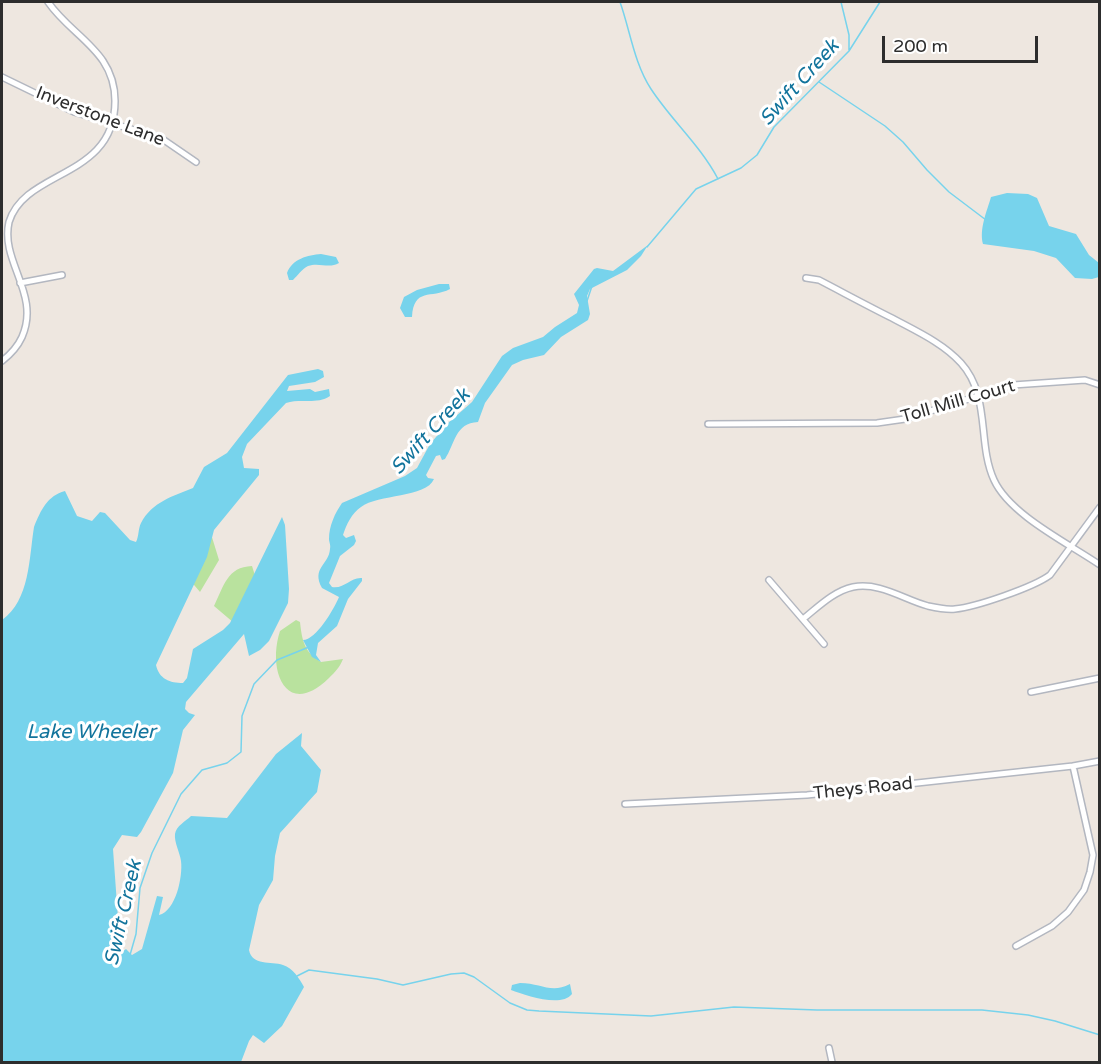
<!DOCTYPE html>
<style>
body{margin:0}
#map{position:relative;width:1101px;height:1064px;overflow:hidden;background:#eee7e0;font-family:"Varela Round",sans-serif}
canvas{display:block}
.frame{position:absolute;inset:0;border:3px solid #2d2d2d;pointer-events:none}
.scale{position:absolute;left:882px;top:36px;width:156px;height:27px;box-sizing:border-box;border:3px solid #2d2d2d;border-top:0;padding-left:8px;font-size:18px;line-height:21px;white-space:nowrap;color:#2d2d2d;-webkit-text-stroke:4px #fff;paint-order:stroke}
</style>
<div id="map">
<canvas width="1101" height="1064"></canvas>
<div class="frame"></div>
<div class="scale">200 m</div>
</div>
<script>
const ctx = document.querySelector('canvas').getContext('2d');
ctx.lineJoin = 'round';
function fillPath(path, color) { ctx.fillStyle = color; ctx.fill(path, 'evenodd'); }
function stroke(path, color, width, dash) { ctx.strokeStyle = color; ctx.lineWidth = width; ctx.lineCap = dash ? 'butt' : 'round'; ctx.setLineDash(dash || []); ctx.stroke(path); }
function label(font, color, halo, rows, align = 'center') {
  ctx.font = font + ' "Varela Round",sans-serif'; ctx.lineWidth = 6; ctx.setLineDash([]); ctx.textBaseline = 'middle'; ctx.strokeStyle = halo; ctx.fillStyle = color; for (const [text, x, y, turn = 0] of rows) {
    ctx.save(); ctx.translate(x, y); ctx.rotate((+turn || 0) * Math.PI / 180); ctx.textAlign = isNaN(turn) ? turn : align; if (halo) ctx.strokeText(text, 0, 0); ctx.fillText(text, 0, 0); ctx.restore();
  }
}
fillPath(new Path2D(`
 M211,534L219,560L200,592L184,573Z
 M252,566L257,582L234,623L214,606C224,586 227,567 252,566Z
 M296,620L300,622C302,640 304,652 321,662L343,659C340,667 335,672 329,678C286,720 267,670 280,631Z`), '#b9e29e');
fillPath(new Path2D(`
 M1007,193L1028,194L1037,198L1049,226L1076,234L1089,255L1099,263V277L1092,279L1075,278L1056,258L1034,251L983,244C979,229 987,211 991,197Z
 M648,245L641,256L627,270L590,289L587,296L590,314L588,320L561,337L544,355L523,360L512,365L485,403L478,422C455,423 455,444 445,459L442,460L440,455L436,456L426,475L428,478L434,479C426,498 378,494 361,507C352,513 346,525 343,535L346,538L354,535L356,541L354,545L340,556L329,583L332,587C345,589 350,577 362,578V581L348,599L337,626L318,643L316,655L321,662L312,657L303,640C316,640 334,609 339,597L322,588C311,568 329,565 330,549C331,545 329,542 329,539C329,526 335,513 342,503L405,476L417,468L430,444L448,423L472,402L502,356L513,348L543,337L555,327L577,313L579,305L574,294L594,269L597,268L613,271Z
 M321,254L336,257L339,263C329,269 319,262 308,266C302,269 298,275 293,280H289L287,273C292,259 308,255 321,254Z
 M439,284H449L450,289C431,299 414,287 412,317H405L400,308L404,297L417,290Z
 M318,369L323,371L324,377L315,382L289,386L287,391L310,389L315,392L329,389L330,396C317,405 301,398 286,403L247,444L242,457L244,468L259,469V475L214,530L207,557L156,665C159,679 170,683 183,683L187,678L193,649L223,630L230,623L282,517L285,525L289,589L288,603L269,641L260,650L249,656L244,634L186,702L185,709L189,713L195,715L183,730L173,773L141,832L137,837L122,835L113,849L120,946L122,952L126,949L132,955L142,949L157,896L163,897L159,915C176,911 183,876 181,861C180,853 174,842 175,834C176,826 186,821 191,816L227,818L276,754L302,733L301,746L321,770L317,792L280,833L275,856L273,880L259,905L249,950C252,966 271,961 283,965C293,968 299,978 304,987L282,1026L264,1043L253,1035L249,1041L241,1062H2V620C30,600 29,558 34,527C41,510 47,496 65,491L77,516L92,521L100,512L105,513L130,540L136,542C139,536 138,529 141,523C152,502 173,496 193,488L204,467L227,453L288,375Z
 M520,983C541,983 551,994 570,984L572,994C561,1008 525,995 511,990L512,985Z`), '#77d3ec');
stroke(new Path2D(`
 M620,2C630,30 634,63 651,89C672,121 700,145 718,179
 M841,2L849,35V50
 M819,82L885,126L903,142L927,170L949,192L986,220
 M647,247L696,189L741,168L757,155L774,127L849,51L880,2
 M587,301L592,286
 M130,955L136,934L140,888L152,853L181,794L202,770L227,763L241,752L242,716L254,684L277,660L309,647
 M297,976L309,970L377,979L403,985L451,974L464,973L474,977L510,1003L527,1010L539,1011L651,1016L734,1007L817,1010H982L1028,1015L1055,1021L1100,1035`), '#77d3ec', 1.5);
const minor = new Path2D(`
 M2,77L74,112L161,138L196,162
 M806,278L819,280C844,293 868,306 892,318C916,331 943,343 961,363C991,396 977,443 994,480C1010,515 1068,543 1100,565
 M20,283L62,275
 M2,361C11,354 17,348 22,337C41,294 0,262 9,222C25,169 115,179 115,101C115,51 72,37 48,2
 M708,424L877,423L905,419L1013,385L1085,380L1100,385
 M769,580L824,644
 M803,619C818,607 834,591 853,587C880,582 903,599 928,606C937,608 946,610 955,609C976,607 1034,587 1050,575L1100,507
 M1031,692L1100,678
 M625,804L807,795L1073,766L1100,761
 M1016,946L1052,926L1068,912L1084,890L1090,872L1093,855L1073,766
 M829,1048L832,1062`);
stroke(minor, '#b3b7c0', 8);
stroke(minor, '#fff', 5);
label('18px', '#2d2d2d', '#fff', [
 ["Inverstone Lane",100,117,21],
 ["Toll Mill Court",958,402,-16],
 ["Theys Road",863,789,-6]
]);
label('italic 20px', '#12749c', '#fff', [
 ["Swift Creek",800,83,-48],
 ["Swift Creek",431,432,-48],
 ["Lake Wheeler",91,733],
 ["Swift Creek",124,913,-77]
]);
</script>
